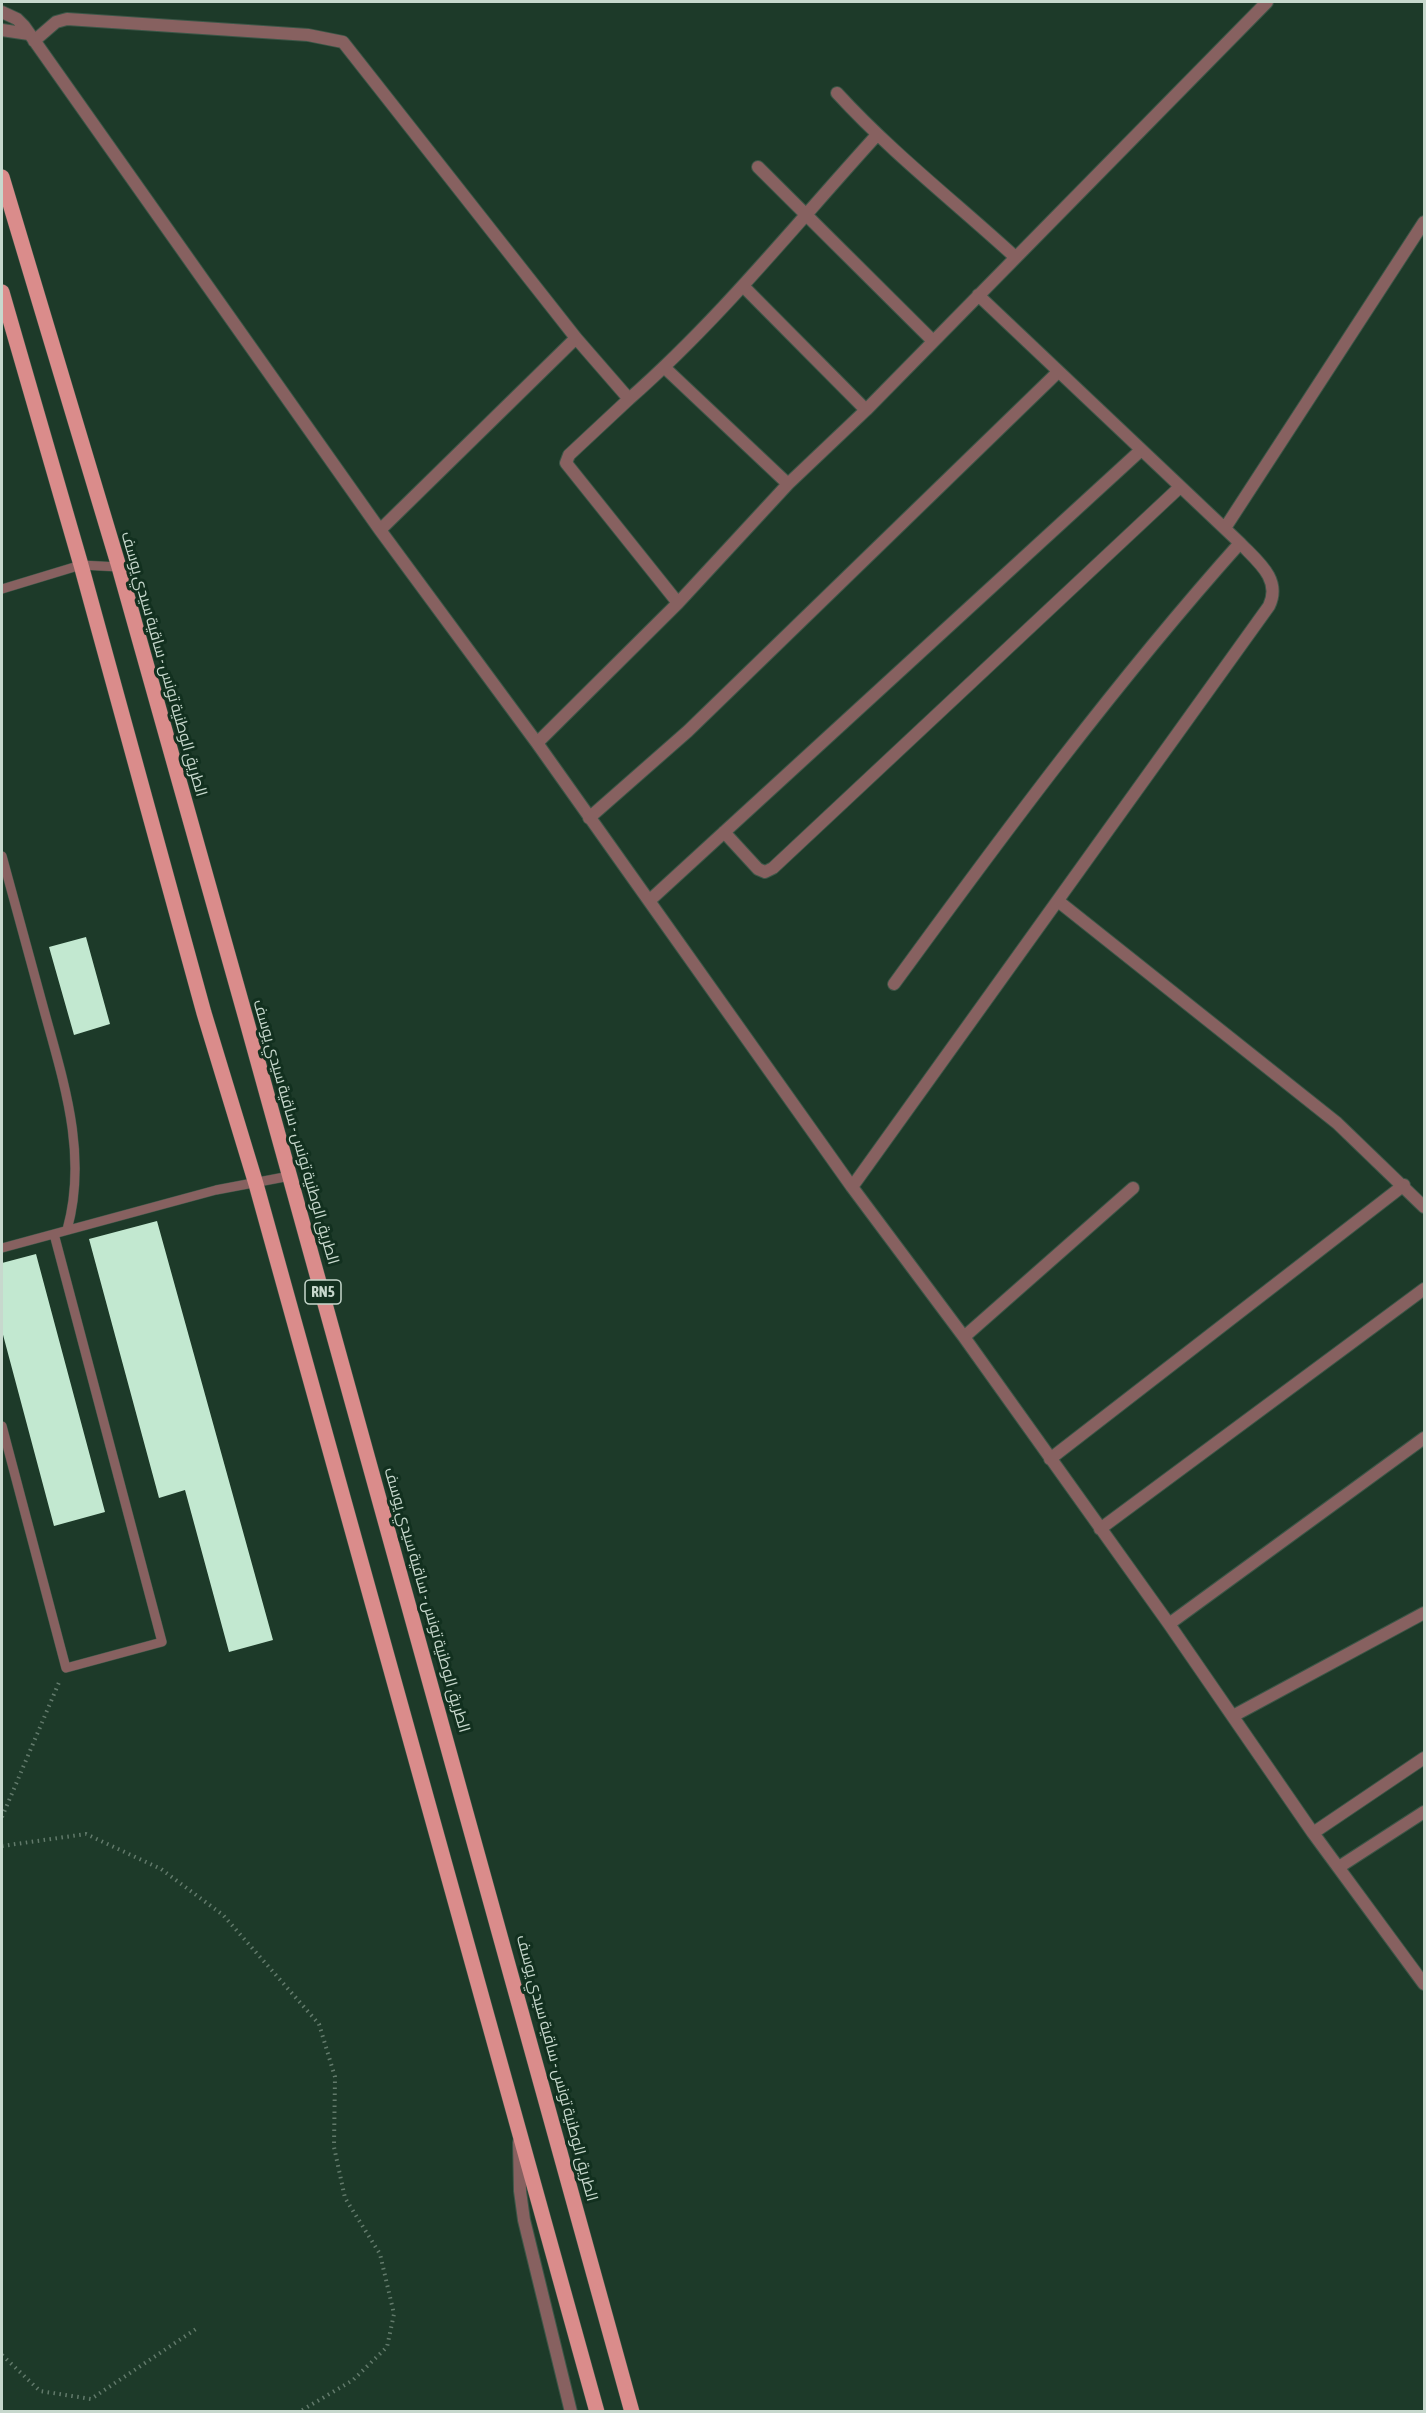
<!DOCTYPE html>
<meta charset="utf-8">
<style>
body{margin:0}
#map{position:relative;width:1426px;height:2413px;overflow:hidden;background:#1d3a29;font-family:"Asap Condensed",sans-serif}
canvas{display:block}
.frame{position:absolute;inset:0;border:3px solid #c7d8cd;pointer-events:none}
</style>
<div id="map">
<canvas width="1426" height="2413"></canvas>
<div class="frame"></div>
</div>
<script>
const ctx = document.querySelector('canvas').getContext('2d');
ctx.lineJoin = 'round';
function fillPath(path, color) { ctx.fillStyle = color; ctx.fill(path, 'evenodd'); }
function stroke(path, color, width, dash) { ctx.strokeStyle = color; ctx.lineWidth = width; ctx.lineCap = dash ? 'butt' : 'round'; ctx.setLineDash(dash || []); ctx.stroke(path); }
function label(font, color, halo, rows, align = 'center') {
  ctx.font = font + ' "Asap Condensed",Cairo,sans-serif'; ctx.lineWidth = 6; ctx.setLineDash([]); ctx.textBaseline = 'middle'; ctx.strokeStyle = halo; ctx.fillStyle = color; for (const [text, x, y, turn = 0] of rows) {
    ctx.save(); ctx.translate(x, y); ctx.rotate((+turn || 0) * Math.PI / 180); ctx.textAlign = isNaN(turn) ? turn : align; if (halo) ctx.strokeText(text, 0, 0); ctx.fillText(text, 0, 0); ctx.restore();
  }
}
fillPath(new Path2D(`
 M86,937L110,1024L74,1035L49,947Z
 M157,1221L273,1640L229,1652L185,1490L159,1498L89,1239Z
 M36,1254L105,1512L54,1526L2,1331V1263Z`), '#c2e8d0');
const lane = new Path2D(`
 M2,589L81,565L119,567
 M2,856C16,907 30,959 44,1010C64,1083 88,1155 67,1230
 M2,1248L216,1190L290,1176
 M2,1426L66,1668L162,1642L54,1234`);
const street = new Path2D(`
 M2,12L17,19L24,26L380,530L537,743L852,1187L964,1337L1169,1624L1313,1833L1424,1984
 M2,30L29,34
 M34,41L56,22L67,19L308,35L343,42L576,338L629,399C720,319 795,225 876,136
 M837,93C891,152 955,202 1014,256
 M758,167L933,341
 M744,287L866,410
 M665,368L788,484
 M629,399L569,455L566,463L678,603
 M1225,528L1424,222
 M380,530L576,338
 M537,743L678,603L788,484L866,410L1267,2
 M589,818L688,731L1058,372
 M724,832L758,869L765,872L773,868L1180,487
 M649,901L1140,451
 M1058,901L1337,1123L1424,1207
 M894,984C1004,833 1116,682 1240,543L978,295
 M852,1187L1269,606C1282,579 1257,561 1240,543
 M964,1337L1133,1188
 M1050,1459L1404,1185
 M1100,1529L1424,1289
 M1169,1624L1424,1438
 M1233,1716L1424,1613
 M1313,1833L1424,1758
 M1339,1867L1424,1812
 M519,2142L520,2191L524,2220L571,2412`);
const primary = new Path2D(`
 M2,177L119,567L245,1015L632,2412
 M2,292L81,565L204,1013L256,1184L597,2412`);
stroke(lane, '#3c5647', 10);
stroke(street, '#3c5647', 14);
stroke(primary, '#3c5647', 16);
stroke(new Path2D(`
 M2,1817L60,1680
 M2,1846L86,1834L161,1869L223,1915L319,2024L335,2077L334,2147L345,2198L380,2254L394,2314L387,2347L353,2380L299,2412
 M2,2355L40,2391L91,2399L196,2329`), '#627a6b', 4, [1.5, 4.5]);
stroke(lane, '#876160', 9);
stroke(street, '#876160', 12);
stroke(primary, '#da8c8b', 15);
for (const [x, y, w] of [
 [323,1292,36]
]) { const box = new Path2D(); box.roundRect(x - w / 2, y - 12, w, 24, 4.5); ctx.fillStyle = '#12301f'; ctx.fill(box); stroke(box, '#c7d8cd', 1.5); }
label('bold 15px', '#c7d8cd', null, [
 ["RN5",323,1292]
]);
label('16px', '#c7d8cd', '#12301f', [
 ["الطريق الوطنية تونس - ساقية سيدي يوسف",164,664,74],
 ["الطريق الوطنية تونس - ساقية سيدي يوسف",296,1132,74],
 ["الطريق الوطنية تونس - ساقية سيدي يوسف",427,1600,74],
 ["الطريق الوطنية تونس - ساقية سيدي يوسف",557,2068,75]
]);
</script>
